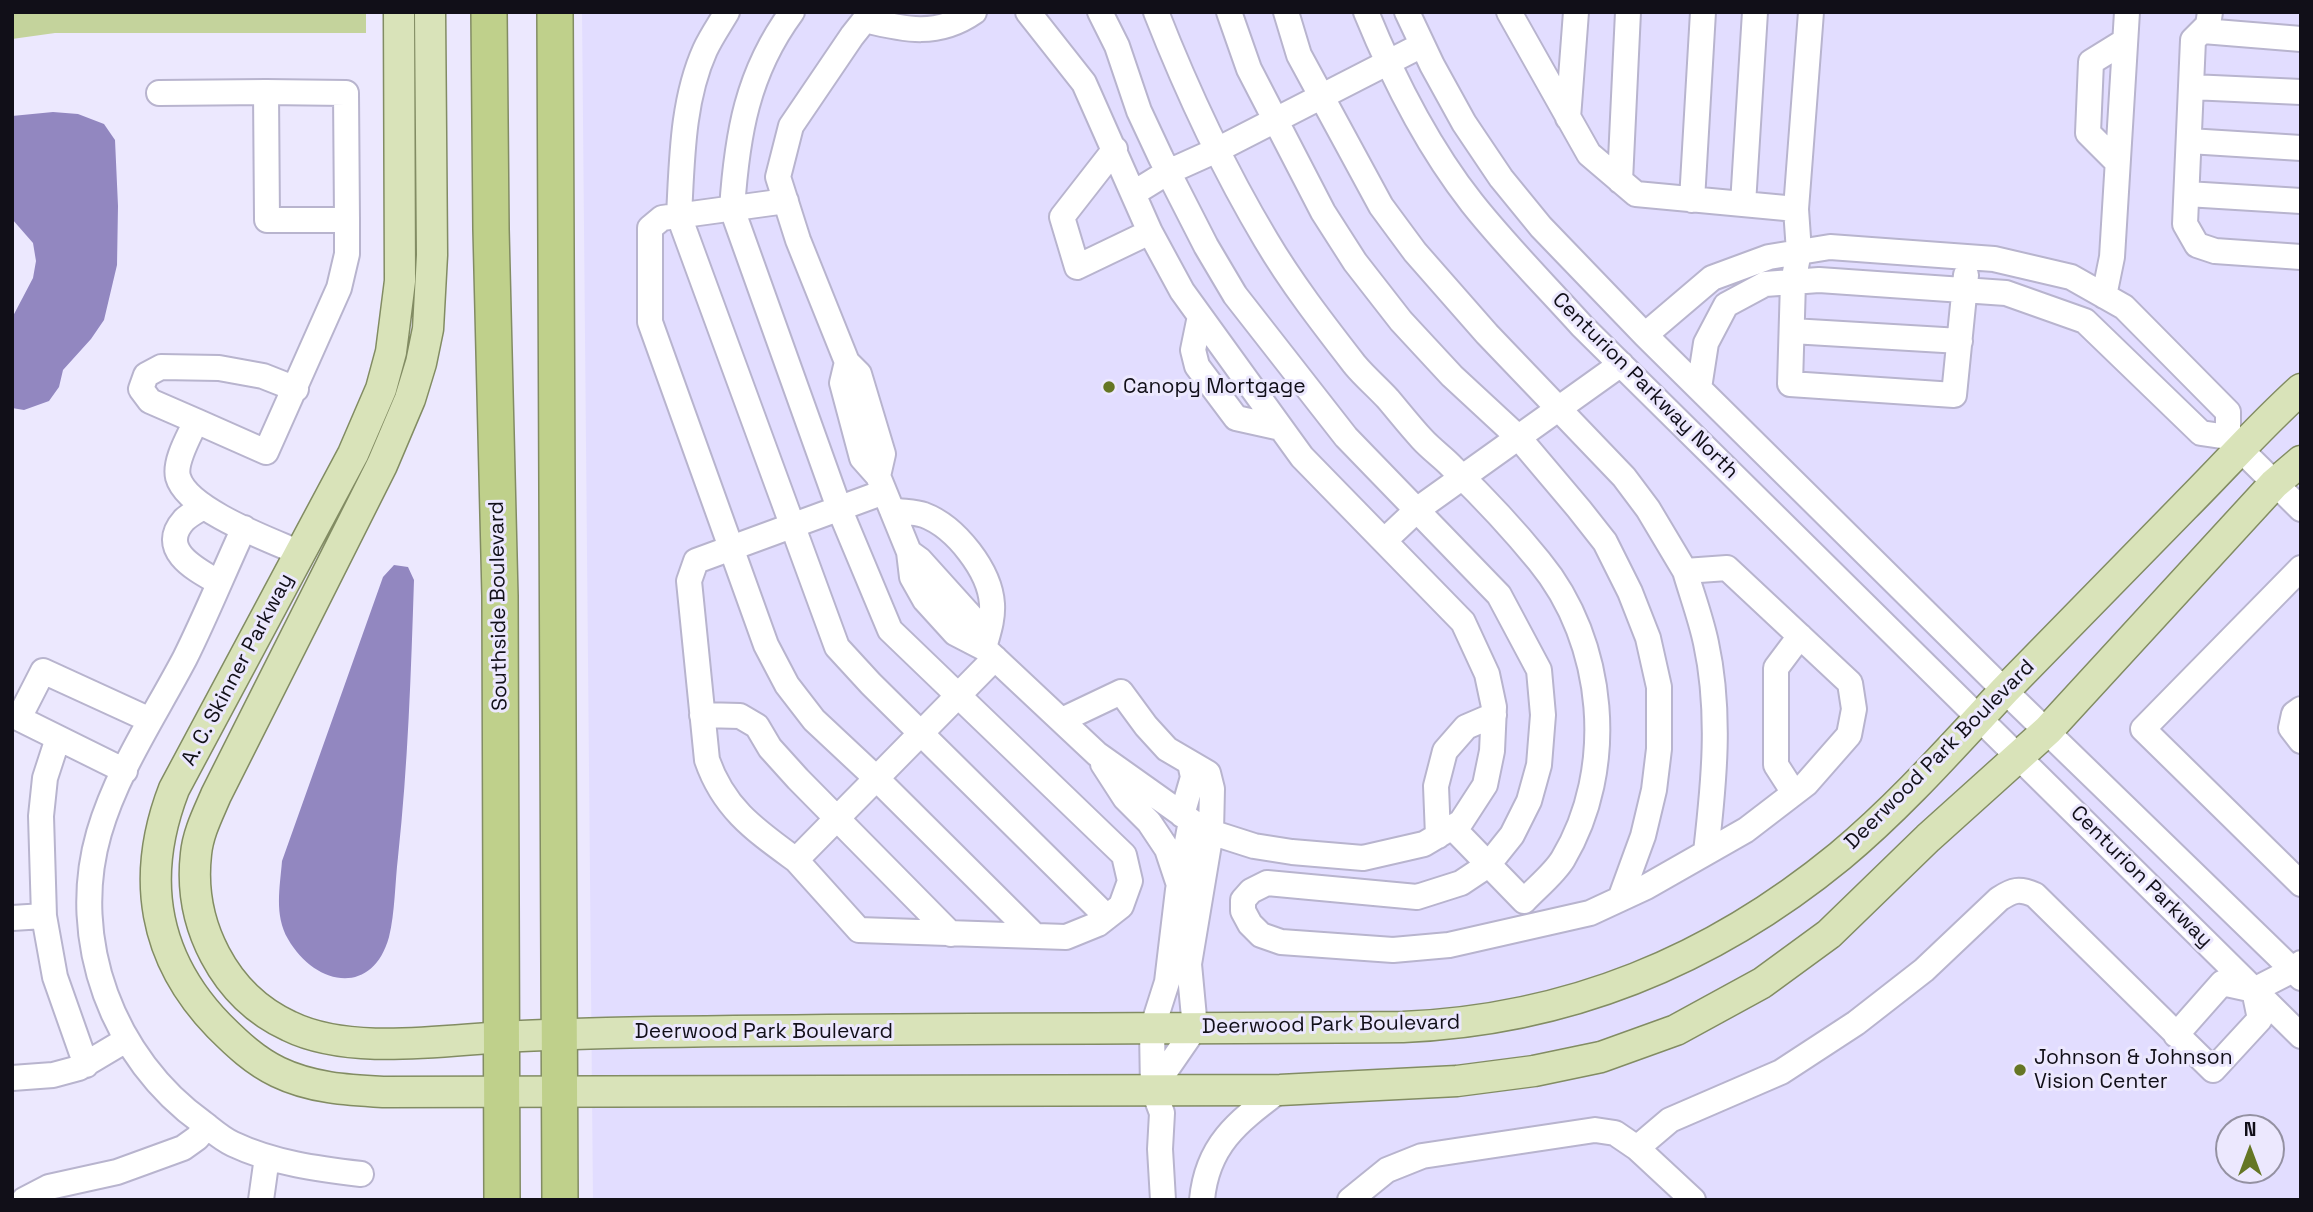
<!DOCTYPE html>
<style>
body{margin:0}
#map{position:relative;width:2313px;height:1212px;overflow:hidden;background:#ece8fe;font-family:"Space Grotesk",sans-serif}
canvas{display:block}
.frame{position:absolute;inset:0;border:14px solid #110f18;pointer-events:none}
.north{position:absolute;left:2215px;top:1114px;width:70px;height:70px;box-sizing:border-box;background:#ece8fe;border:2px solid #9491a2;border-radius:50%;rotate:0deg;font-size:19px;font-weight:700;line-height:28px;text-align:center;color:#110f18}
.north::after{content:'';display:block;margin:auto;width:24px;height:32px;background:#657624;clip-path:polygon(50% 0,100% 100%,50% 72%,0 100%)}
</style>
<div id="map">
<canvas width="2313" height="1212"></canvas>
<div class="frame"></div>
<div class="north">N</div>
</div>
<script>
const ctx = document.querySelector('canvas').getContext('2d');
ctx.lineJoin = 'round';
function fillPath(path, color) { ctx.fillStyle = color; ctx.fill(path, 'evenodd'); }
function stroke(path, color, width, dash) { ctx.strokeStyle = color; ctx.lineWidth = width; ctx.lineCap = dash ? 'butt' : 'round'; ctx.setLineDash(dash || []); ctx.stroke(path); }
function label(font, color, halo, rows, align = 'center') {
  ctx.font = font + ' "Space Grotesk",sans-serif'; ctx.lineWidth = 6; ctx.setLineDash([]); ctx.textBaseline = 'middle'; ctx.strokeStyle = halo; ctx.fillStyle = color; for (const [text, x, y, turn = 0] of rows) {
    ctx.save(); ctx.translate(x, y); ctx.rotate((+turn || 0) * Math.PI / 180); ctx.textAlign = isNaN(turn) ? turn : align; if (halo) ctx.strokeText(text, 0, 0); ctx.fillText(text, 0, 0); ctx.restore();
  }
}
fillPath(new Path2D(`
 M582,12H2301V1200H593ZM2229,1128H2271V1170H2229Z`), '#e2ddff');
fillPath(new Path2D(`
 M12,12H366V33H55L12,39Z`), '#c4d39c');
fillPath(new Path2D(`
 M53,112L78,114L104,124L115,140L118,206L117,265L104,320L91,339L63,370L59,387L49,401L24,410L12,408V318L33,278L36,261L33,243L12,219V116Z
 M394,565L408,567L414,580C411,673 408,765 398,857C395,882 395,913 389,937C372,998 314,985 288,939C274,915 280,887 282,861L383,577Z`), '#9287c0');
const minor = new Path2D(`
 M727,12C720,24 711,37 705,50C682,101 682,161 679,216L837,647L871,684L1107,917
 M792,12C747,73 737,135 732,209L839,508L890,630L1124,855L1130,881L1121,906L1098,924L1066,937L859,930L796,860L995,658
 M871,12L852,36L791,126L778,177L798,240L847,362L859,374L883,454L878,476
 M1100,12L1117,46L1139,111L1161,158L1206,246L1235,295L1346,437L1499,595L1539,670L1543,715L1539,765L1529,801L1512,835L1488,865L1461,883L1417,897L1267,883L1251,891L1243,900V911L1250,924L1261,935L1281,942L1393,950L1449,945L1590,913L1646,887L1746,830L1806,784L1849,735L1854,709L1850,683L1727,568L1685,571L1648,509L1624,477L1487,334L1415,252L1381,206L1299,55L1286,12
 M1156,12C1187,91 1223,168 1266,240C1292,284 1324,325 1355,365C1365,377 1377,387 1388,399C1399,412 1410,426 1422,439C1432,450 1444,458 1453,468C1483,497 1513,529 1539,561C1606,642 1617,769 1563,859C1554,874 1536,888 1524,901L1453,828
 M1229,12L1249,69L1323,212L1355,262L1401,321L1452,376L1519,438L1579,509L1605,542L1630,592L1648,638L1659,687V749L1654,790L1643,836L1620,899
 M1366,12C1393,78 1428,147 1472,203C1506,246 1545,285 1582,326L2301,1036
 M1407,12L1432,65L1464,123L1501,178L1541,227L1645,335L2005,691L2301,978
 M1509,12L1589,154L1636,194L1796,209
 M1811,12L1796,209L1799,252L1793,282L1790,384L1954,395L1966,275
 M2210,12L2208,25L2193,40L2185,224L2197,245L2215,251L2301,257
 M865,20C905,30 938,37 974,12
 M2203,31L2301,39
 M2191,87L2301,92
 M159,93L266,92
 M1568,118L1576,12
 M2189,141L2301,148
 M1115,149L1062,217L1077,267L1150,232
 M2117,162L2088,133L2091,62L2125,41
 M1620,181L1628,12
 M1134,193L1168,172L1217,150L1422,45
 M2187,194L2301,201
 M1692,200L1703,12
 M786,201L662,218L650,228V322L766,645L787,685L814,720L876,778L1035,936
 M1743,204L1755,12
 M2104,296L2112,257L2127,12
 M1200,316L1193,350L1197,366L1236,418L1281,428
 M1792,331L1960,341
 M1645,335L1712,278L1769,257L1830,247L1994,259L2071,277L2124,307L2228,412V437
 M847,362L842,383L862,458L878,476L909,552L912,577L925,600L955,633L984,648L1097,754L1204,830L1254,846L1292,852L1363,858L1424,844L1461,822L1485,785L1492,751L1494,707L1487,674L1463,622L1302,457L1182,291L1150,232L1084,83L1028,12
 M1699,388L1706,343L1726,305L1765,284L1819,280L2006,293L2085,321L2201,433L2228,437L2301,509
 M196,421L150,401L141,389L146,375L161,367L219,368L263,376L296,389
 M203,507C197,511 189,515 184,520C157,550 197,570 218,582
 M892,510C902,512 915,512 924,515C956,527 990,571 992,604C993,620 988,633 984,648
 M244,528C224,571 206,616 185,658C155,715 117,771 99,833C68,940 113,1059 203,1123C212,1130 222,1139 233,1144C273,1163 318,1169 361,1174
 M1384,541L1418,509L1621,364
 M909,552L920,560L975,621L984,648
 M300,553C270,540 187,510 178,477C174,461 190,435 196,421L266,452L339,288L347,254V220H267L266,92L346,93L347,220
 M2301,568L2143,729L2301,884
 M1685,571C1692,595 1701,619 1706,643C1721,712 1714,783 1706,852
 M2301,709L2294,714L2291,728L2301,741
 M12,715L125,771
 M702,715L740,716L757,726L770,748L798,779L951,934
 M19,718L43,671L150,720
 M1062,720L1121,692L1146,726L1167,749L1208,773L1212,789L1211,832L1189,964L1195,1028L1153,1089
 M58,738L45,778L41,816L44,916L55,977L86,1065
 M1103,764L1125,798L1149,822L1167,849L1178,882
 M1794,793L1776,765V668L1800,636
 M1182,815L1193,777L1190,763
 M1438,836L1436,786L1445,751L1466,727L1494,715
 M796,860C755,830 724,809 707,760L689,581L696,561L884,492
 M12,918L44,916
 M2176,1035L2222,983L2254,990L2293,970L2301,963
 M12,1078L53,1075L79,1068L126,1040
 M1637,1148L1670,1120L1781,1072L1856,1023L1924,970L1999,899C2013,890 2019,888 2035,895L2213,1070L2260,1019L2254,990
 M24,1200L49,1187L117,1172L183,1148L197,1138L207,1126
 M261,1200L267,1157
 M1163,1200L1160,1149L1162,1113L1153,1089L1152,1029L1167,982L1178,890L1191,821
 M1202,1200C1207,1144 1239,1121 1280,1090
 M1350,1200L1387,1170L1422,1156L1595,1130L1615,1133L1637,1148L1693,1200`);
const major = new Path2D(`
 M399,12L400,281L391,352L381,389L353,454L174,789C140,877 153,958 219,1026C237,1044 255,1061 278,1072C311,1088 347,1090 383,1092L1280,1090L1457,1081L1534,1071L1601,1057L1676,1030L1762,983L1829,934L1928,838L2048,730L2274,484L2301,461
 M430,12L432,255L428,329L421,363L410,399L382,465L216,795C208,814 198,833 196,854C188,924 224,996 289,1026C348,1055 438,1041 502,1037C537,1035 572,1034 607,1033C872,1028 1137,1029 1403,1027C1569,1020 1712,961 1840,856C1900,806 1952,747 2005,690C2064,629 2125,568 2184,507C2223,468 2260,426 2301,389`);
const highway = new Path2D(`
 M489,12L491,229L500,596L502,1200
 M555,12L560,1200`);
stroke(minor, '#b8b4ce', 28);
stroke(major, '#828c63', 33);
stroke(highway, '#828c63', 38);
stroke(minor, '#fff', 24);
stroke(major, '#d9e3b9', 30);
stroke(highway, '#bfd08b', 35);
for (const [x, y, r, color] of [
 [1109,387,7,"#657624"],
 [2020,1070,7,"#657624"]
]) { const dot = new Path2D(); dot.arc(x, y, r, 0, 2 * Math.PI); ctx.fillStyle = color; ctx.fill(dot); stroke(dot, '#ece8fe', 2.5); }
label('21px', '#110f18', '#ece8fe', [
 ["Centurion Parkway North",1645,386,45],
 ["Southside Boulevard",499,606,-91],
 ["A. C. Skinner Parkway",238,670,-62],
 ["Deerwood Park Boulevard",1940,755,-45],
 ["Centurion Parkway",2141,877,45],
 ["Deerwood Park Boulevard",1331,1025,-1],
 ["Deerwood Park Boulevard",764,1032]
]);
label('21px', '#110f18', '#ece8fe', [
 ["Canopy Mortgage",1123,387],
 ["Johnson & Johnson",2034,1058],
 ["Vision Center",2034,1082]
], 'left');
</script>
